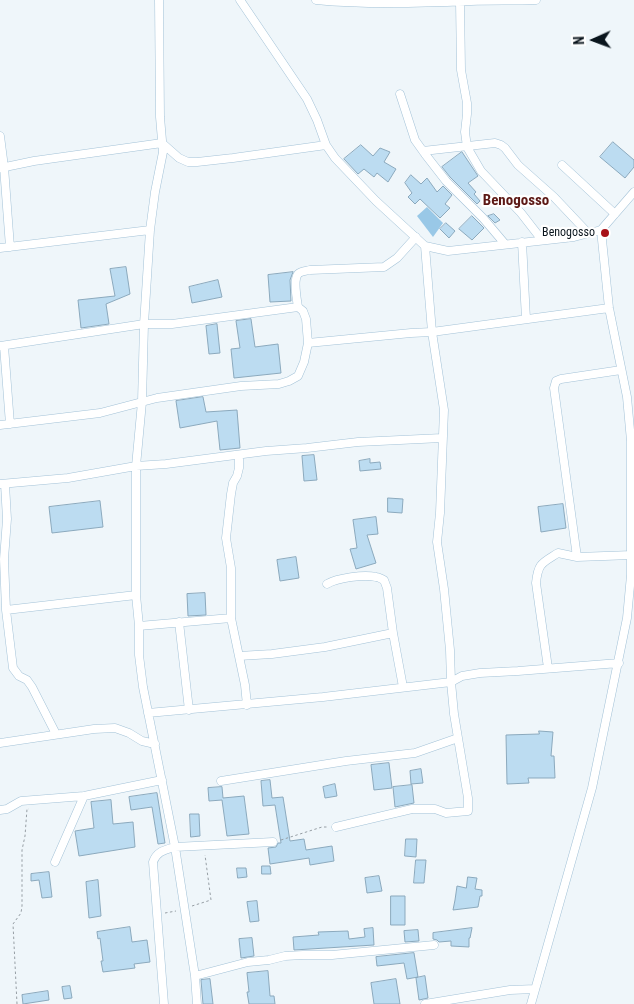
<!DOCTYPE html>
<style>
body{margin:0}
#map{position:relative;width:634px;height:1004px;overflow:hidden;background:#eff6fa;font-family:"Roboto Condensed",sans-serif}
canvas{display:block}
.north{position:absolute;left:569px;top:15px;width:50px;height:50px;-webkit-text-stroke:4px #fff;paint-order:stroke;rotate:268deg;font-size:14px;font-weight:700;line-height:20px;text-align:center;color:#0a151d}
.north::after{content:'';display:block;margin:auto;width:18px;height:22px;background:#0a151d;clip-path:polygon(50% 0,100% 100%,50% 72%,0 100%)}
</style>
<div id="map">
<canvas width="634" height="1004"></canvas>
<div class="north">N</div>
</div>
<script>
const ctx = document.querySelector('canvas').getContext('2d');
ctx.lineJoin = 'round';
function fillPath(path, color) { ctx.fillStyle = color; ctx.fill(path, 'evenodd'); }
function stroke(path, color, width, dash) { ctx.strokeStyle = color; ctx.lineWidth = width; ctx.lineCap = dash ? 'butt' : 'round'; ctx.setLineDash(dash || []); ctx.stroke(path); }
function label(font, color, halo, rows, align = 'center') {
  ctx.font = font + ' "Roboto Condensed",sans-serif'; ctx.lineWidth = 4.5; ctx.setLineDash([]); ctx.textBaseline = 'middle'; ctx.strokeStyle = halo; ctx.fillStyle = color; for (const [text, x, y, turn = 0] of rows) {
    ctx.save(); ctx.translate(x, y); ctx.rotate((+turn || 0) * Math.PI / 180); ctx.textAlign = isNaN(turn) ? turn : align; if (halo) ctx.strokeText(text, 0, 0); ctx.fillText(text, 0, 0); ctx.restore();
  }
}
fillPath(new Path2D(`
 M427,207L443,223L433,237L417,216Z`), '#99c8e7');
const building = new Path2D(`
 M613,142L634,160V167L625,178L600,157Z
 M361,145L373,156L380,148L390,152L384,162L396,169L388,182L377,173L374,177L364,169L358,174L344,159Z
 M462,152L478,176L468,183L476,192L474,194L480,201L477,204L450,177L442,167Z
 M411,175L421,184L427,178L437,192L443,186L452,195L445,204L450,208L440,218L420,199L415,204L408,197L412,193L405,183Z
 M494,214L500,220L495,223L488,216Z
 M472,216L484,228L472,240L459,229Z
 M446,223L455,231L449,238L440,229Z
 M126,267L130,294L106,304L109,324L81,328L78,300L115,296L110,269Z
 M293,272L290,280L291,301L270,302L268,275Z
 M218,280L222,297L192,303L189,287Z
 M251,319L255,347L278,344L281,373L234,378L231,349L240,348L236,321Z
 M217,324L220,353L209,354L206,326Z
 M203,397L206,412L237,410L240,448L220,450L217,421L180,428L176,401Z
 M314,455L317,480L304,481L302,456Z
 M370,459V463L380,462L381,469L360,471L359,461Z
 M388,498L403,499L402,513L388,512Z
 M100,501L103,527L52,533L49,507Z
 M563,504L566,528L541,532L538,507Z
 M376,517L378,534L367,535L376,563L356,569L350,549L357,548L353,520Z
 M296,557L299,578L280,581L277,560Z
 M205,593L206,615L188,616L187,594Z
 M539,731L553,732L551,756H554L555,778H528L529,783L507,784L506,735L539,734Z
 M389,763L392,788L374,790L371,765Z
 M421,769L423,783L411,784L410,771Z
 M270,780L272,798L283,797L290,841L304,839L306,850L332,846L334,861L310,865L309,858L270,864L268,848L276,847L278,843H281L275,805L263,806L261,781Z
 M335,784L337,796L325,798L323,787Z
 M412,785L414,803L395,807L393,787Z
 M222,787L223,798L244,796L249,834L227,836L222,800L209,801L208,788Z
 M157,793L165,843L158,844L152,807L131,810L129,797Z
 M111,800L113,824L133,822L135,847L79,856L75,831L94,828L91,802Z
 M190,814H199L200,836L191,837Z
 M406,839H417L416,857L405,856Z
 M416,860H426L424,883H414Z
 M262,866H270L271,874H262Z
 M237,868H246L247,877L238,878Z
 M49,872L52,897L42,898L39,880L31,881V874Z
 M379,876L382,891L367,893L365,878Z
 M468,877L477,878L475,889L482,890V896H480L478,907L453,910L455,900L457,886L466,888Z
 M98,880L101,916L89,918L86,882Z
 M391,896H405V925H391Z
 M257,901L259,921L250,922L247,902Z
 M130,927L132,942L147,940L150,962L134,964L135,968L103,972L101,961H103L100,938L98,939L97,932Z
 M373,928L374,945L294,950L293,937L319,935L318,932L348,931L349,939L365,937L364,929Z
 M472,928L470,938H469V947L451,946V941L439,942L437,940L433,939V933Z
 M418,930L419,941L405,942L404,931Z
 M252,938L254,956L241,958L239,939Z
 M414,953L418,977L407,979L404,963L377,966L376,957Z
 M268,971L270,996H274L275,1004H249L247,992H249L247,973Z
 M425,976L428,998L419,1000L416,978Z
 M210,979L213,1004H203L201,980Z
 M396,979L400,1004H374L371,983Z
 M70,986L72,998L64,999L62,987Z
 M48,991L49,1000L23,1004L22,995Z`);
fillPath(building, '#bcdcf1');
stroke(building, '#8ba9bd', 1);
const street = new Path2D(`
 M159,0L160,117L163,152L155,192L150,230L144,324L142,402L136,466V595L139,626V655L143,687L175,847L195,976L197,1004
 M240,0L307,99L317,120L326,145L335,158L376,201L425,246L448,251L574,237L601,230L634,192
 M316,0C367,5 419,3 471,1C493,0 515,1 536,0
 M460,1L461,70L467,103V114L465,132L467,147L481,171L521,213L542,240
 M400,94L415,140L425,154L446,181L483,218L505,244
 M0,136L4,167L10,247
 M162,143L179,158L188,162H197L233,158L326,145
 M423,151L495,143L501,145L505,148L518,165L554,197L588,233
 M562,165L615,214
 M0,168L34,161L162,143
 M522,242L526,319
 M0,248L150,230
 M308,343L411,333L432,332L609,308
 M0,346L144,324H172L298,307
 M4,346L10,424
 M0,425L100,413L157,398L241,386L279,384L289,381L298,376L304,362L308,343L306,319L303,311L298,307C297,300 293,280 298,274C301,271 306,271 310,270L384,267L397,258L416,237
 M239,455V468L237,476L233,483L231,494L226,538L231,568V618L245,685L247,705
 M0,484L68,478L136,466L166,464L266,451L307,448L358,442L442,438
 M5,484L7,519L4,559L6,610L13,668L19,676L27,680L32,687L56,734
 M577,557L554,388L556,381L561,379L621,370
 M327,584C337,578 364,574 376,577C379,577 381,579 384,580L387,588L393,633L403,687
 M6,610L136,595
 M179,622L189,710
 M139,626L231,618
 M239,656L272,654L325,647L393,633
 M548,668L536,583C538,563 542,563 558,553L577,557L632,555
 M148,713L323,697L451,682L462,676L480,673L518,671L619,663
 M0,743L94,729L115,728L129,733L142,741L155,744
 M221,781L346,761L415,753L458,738
 M0,810L7,809L21,801L84,796L162,780
 M336,827L412,809H435L446,813L468,811V798L454,714L451,682L450,650L444,589L437,542L440,513L444,410L432,332L425,246
 M55,862L84,796
 M195,976L248,962L269,960L285,956L303,955H332L434,945
 M164,1004L153,862C157,851 165,850 175,847L273,842
 M425,1004L510,990L535,989
 M531,1004L592,788L627,618L631,575V441L627,397L609,308L601,230`);
stroke(street, '#a3c2d7', 9);
stroke(new Path2D(`
 M281,840L322,827H328
 M192,906L211,900L205,855
 M165,913L176,911
 M17,1004L13,924L21,913L22,906V850L25,836L27,809H29`), '#969ea4', 1, [2.5, 2.5]);
stroke(street, '#fff', 8);
for (const [x, y, r, color] of [
 [605,233,5,"#a71117"]
]) { const dot = new Path2D(); dot.arc(x, y, r, 0, 2 * Math.PI); ctx.fillStyle = color; ctx.fill(dot); stroke(dot, '#fff', 2); }
label('12px', '#0a151d', '#fff', [
 ["Benogosso",595,233]
], 'right');
label('bold 15px', '#5c1815', '#fff', [
 ["Benogosso",516,201]
]);
</script>
